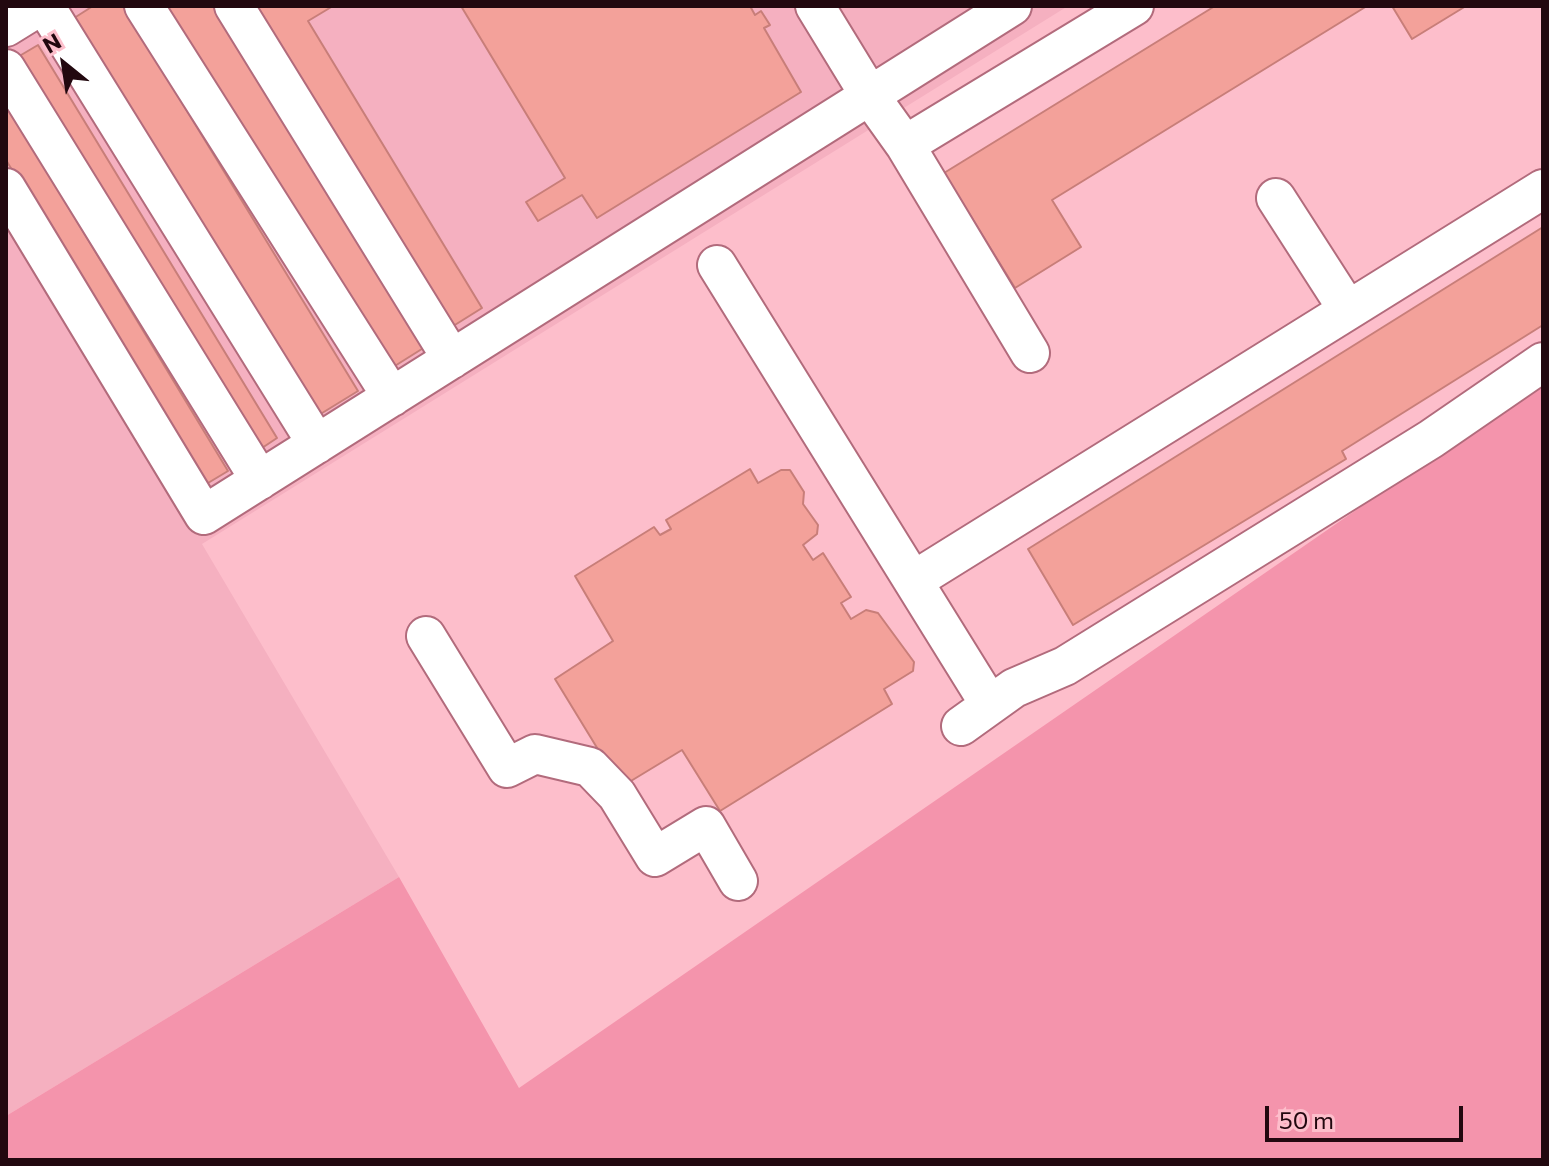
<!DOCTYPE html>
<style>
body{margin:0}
#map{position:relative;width:1549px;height:1166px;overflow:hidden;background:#fdbecb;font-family:Commissioner,sans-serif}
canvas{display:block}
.frame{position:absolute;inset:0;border:8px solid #22080f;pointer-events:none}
.north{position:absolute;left:24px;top:24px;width:80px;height:80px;-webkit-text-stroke:6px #fdbecb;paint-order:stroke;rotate:330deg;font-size:22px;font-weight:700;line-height:32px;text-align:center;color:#22080f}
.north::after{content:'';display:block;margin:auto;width:28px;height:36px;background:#22080f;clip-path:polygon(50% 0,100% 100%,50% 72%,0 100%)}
.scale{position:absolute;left:1265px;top:1106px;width:198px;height:36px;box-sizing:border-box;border:4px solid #22080f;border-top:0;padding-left:10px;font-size:24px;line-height:28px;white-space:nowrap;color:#22080f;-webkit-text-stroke:6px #fdbecb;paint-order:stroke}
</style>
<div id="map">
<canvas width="1549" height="1166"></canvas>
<div class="frame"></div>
<div class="north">N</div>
<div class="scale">50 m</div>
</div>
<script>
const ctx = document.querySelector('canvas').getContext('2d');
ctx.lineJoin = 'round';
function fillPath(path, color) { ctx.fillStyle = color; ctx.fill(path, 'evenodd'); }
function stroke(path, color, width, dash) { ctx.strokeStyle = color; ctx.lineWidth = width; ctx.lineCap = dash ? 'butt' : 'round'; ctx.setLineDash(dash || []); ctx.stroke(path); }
fillPath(new Path2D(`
 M6,6H1068L202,544L399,877L6,1116Z`), '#f5b0c0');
fillPath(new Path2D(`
 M1543,381V1160H6V1116L399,877L519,1088Z`), '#f494ac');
const building = new Path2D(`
 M93,6H123L358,391L314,418L71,20Z
 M165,6H214L425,347L390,369Z
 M254,6H333L308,21L482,308L450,328Z
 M461,6H750L755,15L761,11L770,25L764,28L801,92L597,218L582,195L538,221L526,202L565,178Z
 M1215,6H1367L1052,200L1081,247L1015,288L944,173Z
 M1392,6H1466L1412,39Z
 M38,45L277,438L256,452L16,58Z
 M6,104L228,471L203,486L6,160Z
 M1543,227V325L1342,451L1346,459L1073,625L1028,549Z
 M750,469L758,483L781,470H790L804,492L803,504L818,525L817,534L803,545L813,560L823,553L851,597L841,603L851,619L866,610L878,613L914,662L913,671L884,689L892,704L720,811L682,750L621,787L555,679L613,641L575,576L654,527L660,535L671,529L666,520Z`);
fillPath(building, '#f3a19a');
stroke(building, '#c87e79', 2);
const minor = new Path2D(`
 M45,6L317,444
 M144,6L392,397
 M234,6L452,359
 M815,6L870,96L905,145L1030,353
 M6,27L40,6
 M6,69L260,480
 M905,145L1134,6
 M6,188L204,515L1012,6
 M1276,198L1348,310
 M717,265L990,705
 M913,581L1543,189
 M426,636L507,768L535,754L590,767L617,795L655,857L706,826L738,881
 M961,726L1014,688L1065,666L1431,439L1543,362`);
stroke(minor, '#b26b7c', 42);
stroke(minor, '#fff', 38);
</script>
